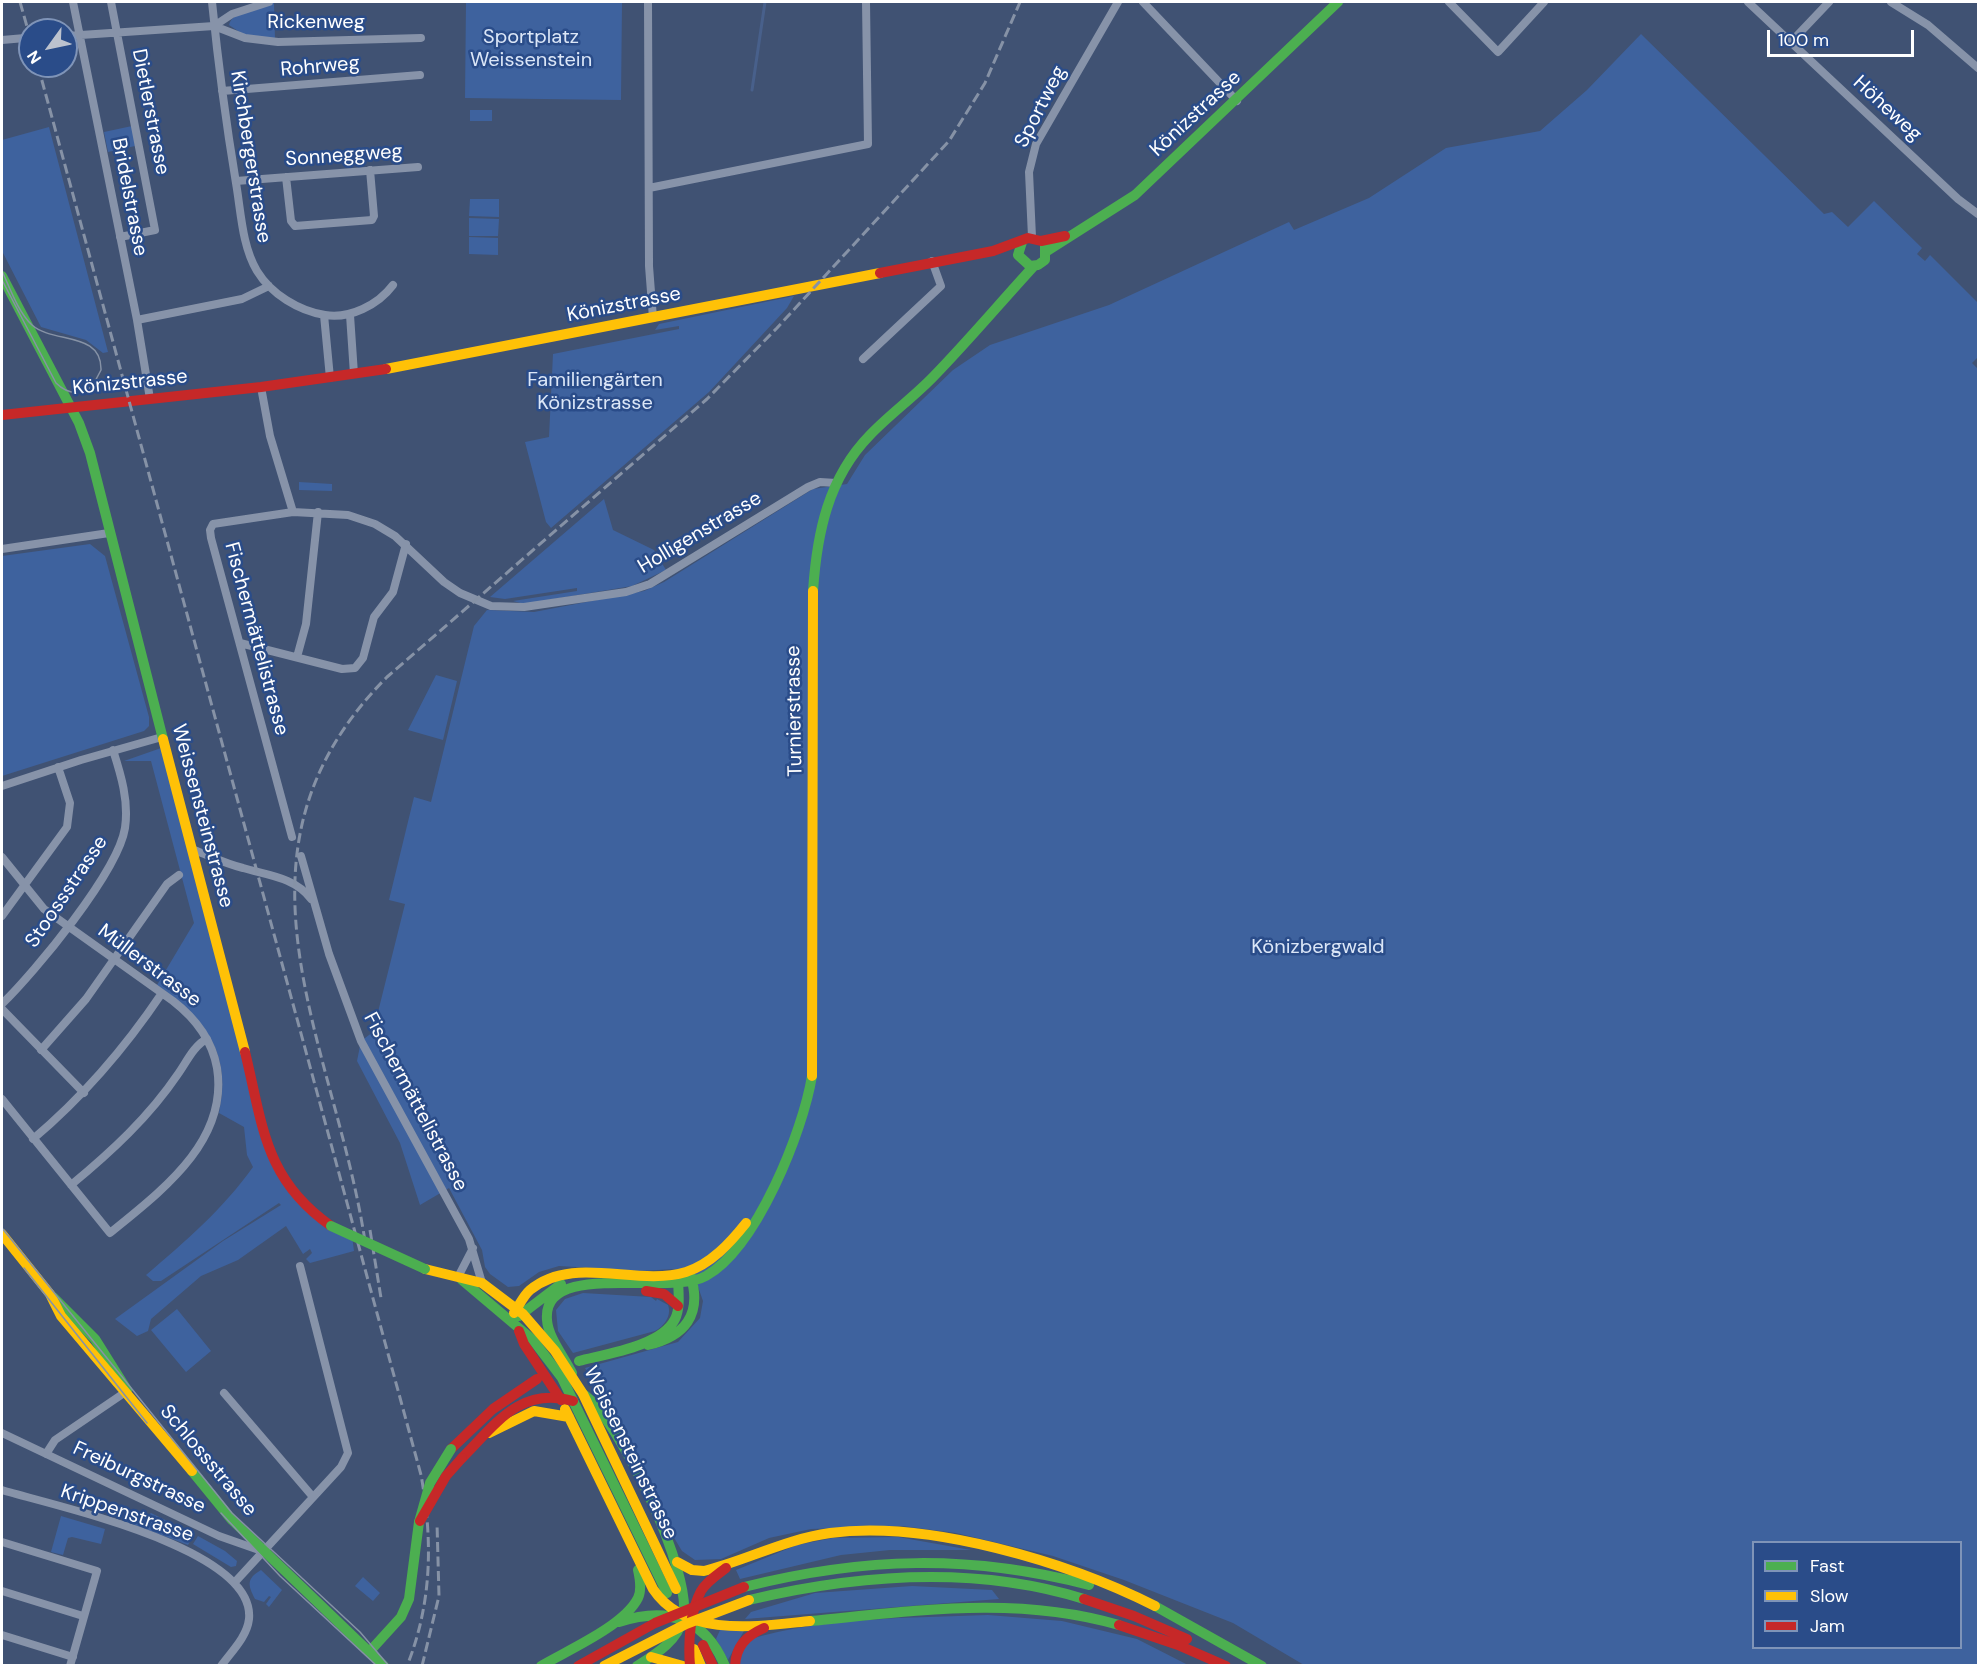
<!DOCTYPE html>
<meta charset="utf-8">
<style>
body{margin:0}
#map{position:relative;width:1980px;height:1667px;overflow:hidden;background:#405273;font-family:"DM Sans",sans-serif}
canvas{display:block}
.frame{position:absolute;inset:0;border:3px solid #fff;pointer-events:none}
.legend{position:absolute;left:1752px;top:1541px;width:210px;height:108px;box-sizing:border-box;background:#2a4c89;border:2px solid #7f94b8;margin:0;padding:8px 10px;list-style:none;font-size:18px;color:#fff}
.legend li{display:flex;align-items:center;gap:12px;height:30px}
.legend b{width:30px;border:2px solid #7f94b8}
.north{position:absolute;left:18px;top:18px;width:60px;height:60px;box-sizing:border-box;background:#2a4c89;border:2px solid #7f94b8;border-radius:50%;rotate:237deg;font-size:16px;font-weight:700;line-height:24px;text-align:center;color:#fff}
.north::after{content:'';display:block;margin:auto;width:21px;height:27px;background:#bcc2ce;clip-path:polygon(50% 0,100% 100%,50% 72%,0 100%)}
.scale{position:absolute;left:1767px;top:30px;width:147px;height:27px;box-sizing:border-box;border:3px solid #fff;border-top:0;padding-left:8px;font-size:18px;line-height:21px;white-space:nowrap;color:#fff;-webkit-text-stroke:4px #2a4c89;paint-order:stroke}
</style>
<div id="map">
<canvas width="1980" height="1667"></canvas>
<div class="frame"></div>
<ul class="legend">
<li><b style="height:8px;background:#4caf50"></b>Fast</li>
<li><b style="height:8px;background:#ffc107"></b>Slow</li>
<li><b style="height:8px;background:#c62828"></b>Jam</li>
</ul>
<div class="north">N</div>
<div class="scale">100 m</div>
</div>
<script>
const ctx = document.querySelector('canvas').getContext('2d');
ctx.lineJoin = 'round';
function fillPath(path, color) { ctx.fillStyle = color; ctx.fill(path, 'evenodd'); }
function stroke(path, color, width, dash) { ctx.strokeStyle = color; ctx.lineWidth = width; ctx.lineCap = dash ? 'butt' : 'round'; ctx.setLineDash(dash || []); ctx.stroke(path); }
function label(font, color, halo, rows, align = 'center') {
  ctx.font = font + ' "DM Sans",sans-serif'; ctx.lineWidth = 5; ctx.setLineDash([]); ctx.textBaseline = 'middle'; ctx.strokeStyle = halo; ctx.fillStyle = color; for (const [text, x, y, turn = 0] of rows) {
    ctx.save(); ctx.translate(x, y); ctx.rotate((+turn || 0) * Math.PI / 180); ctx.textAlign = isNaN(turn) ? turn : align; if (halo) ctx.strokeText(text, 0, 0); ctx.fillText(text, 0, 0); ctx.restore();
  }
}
fillPath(new Path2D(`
 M466,2H622L621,100L465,98Z
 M274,3L275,39L244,35L229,25C233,10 260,6 274,3Z
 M1641,34L1824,214L1832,212L1848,227L1874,201L1922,248L1917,254L1925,261L1930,255L1978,303V357L1972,363L1978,369V1665H1304L1233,1623L1124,1580L1053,1556L956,1533L902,1526L811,1529L769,1538L721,1559L695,1560L682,1551L670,1531L618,1424L585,1368L678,1342L700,1318L703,1301L696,1281L683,1271L674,1269L641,1271L559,1266L539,1272L519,1286L508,1287L490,1274L485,1267L482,1250L449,1188L420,1205L400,1143L357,1061L361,1041L373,1032L405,904L389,900L414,797L431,802L474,626L487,610L534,612L644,591L664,582L813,489L847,484L865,455L953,370L990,345L1109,305L1289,222L1294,230L1369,198L1446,148L1540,131L1587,90ZM1754,1542H1960V1648H1754Z
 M470,110H492V121H470Z
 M132,126L135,146L108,152L104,132Z
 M49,127L108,352L103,353L86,340L41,327L2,251V140Z
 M470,199H499V217L469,216Z
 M469,218L499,219L498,236H469Z
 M469,237L498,238V255L469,254Z
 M794,296L787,308L709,392L551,528L546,522L525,442L549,437L553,354L679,329V326L655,330L659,324Z
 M299,482L332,484V491L299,490Z
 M604,499L613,530L654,550L666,570L632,586L524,604L513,601L577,591V588L505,599L490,597Z
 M90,544L105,556L149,717V726L144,731L2,776V556Z
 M436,675L457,681L443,740L408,730Z
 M164,747L258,1109L290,1191L352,1236L354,1251L310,1263L306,1259L312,1253L310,1249L303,1254L286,1226L238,1260L201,1276L151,1319L148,1331L137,1336L115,1319L223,1241L281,1205L279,1203L161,1281H153L146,1275C186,1241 223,1209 253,1167L247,1155L244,1127L219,1113C233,1052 203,1017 157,985L194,923L151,761H124Z
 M583,1293L651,1297L656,1301L657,1299L668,1305C672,1316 664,1326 655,1331L573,1353L558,1331L556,1310L565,1299Z
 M177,1309L211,1351L186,1372L151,1330Z
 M127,1511L146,1517L151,1513L194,1534L188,1545L124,1521Z
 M61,1516L105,1529L101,1544L72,1537L68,1538L63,1555L51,1552Z
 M198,1536L225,1551L237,1561L236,1566L231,1567L193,1544Z
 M898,1537L971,1550H890L841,1555L740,1579L736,1570L797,1545L833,1538Z
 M261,1570L282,1590L269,1607L266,1604L271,1597L269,1596L264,1602L255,1599C248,1585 246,1579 261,1570Z
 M363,1577L380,1593L373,1601L355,1586Z
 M912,1586L992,1590L999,1599L745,1619L751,1612L815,1593Z
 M988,1615L1062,1621L1137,1639L1188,1665L739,1666L737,1660L750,1639C826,1617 910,1618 988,1615Z
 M745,1629L728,1660L716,1639L720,1630Z`), '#3e629e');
stroke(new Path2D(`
 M752,90L765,2`), '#48608b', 3);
stroke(new Path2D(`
 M73,2L137,320L150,399
 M111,2L155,230L120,237
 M212,2C218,62 226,123 236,183C241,212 242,246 257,271C271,294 299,311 325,315C350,319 378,305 393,285
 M648,2L649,266L653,318
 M1143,2L1237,101
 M1449,2L1498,52L1544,2
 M1748,2L1958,199L1978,214
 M1891,2L1928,25L1978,68
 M214,26L232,14L269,2
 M66,36L214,26L245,38L278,42L421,38
 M2,40L25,38
 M1791,42L1829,2
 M222,91L420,75
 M286,177L291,221L295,226L372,220L374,216L370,170
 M236,181L418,167
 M649,188L868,144L866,2
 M1032,237L1029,172L1036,144L1118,2
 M324,315L330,378
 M350,315L354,374
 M137,320L242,299L269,286
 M863,359L941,286L932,261
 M261,387L270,436L293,512
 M2,549L109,533
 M240,643L342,669L355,668L363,658L374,617L393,592L406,544
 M297,657L306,624L318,512
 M2,786L81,760L162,737
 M292,837L211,538L210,530L213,524L293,512L348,515L375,524L395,536L444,582L460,593L491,606L524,607L626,592L650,584L808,487L820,482L836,483
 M194,850C210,856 226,864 243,868C266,875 295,877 311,899
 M301,856L329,954L361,1041L469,1239L482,1283
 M2,857L44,909L173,1001C195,1018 212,1040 217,1068C229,1142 160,1192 110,1233L2,1099
 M2,916L67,827L70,803L58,767
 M2,1004C35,972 118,872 125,828C129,801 121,775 113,750
 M2,1009L84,1093
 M41,1050L86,999L167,884L179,875
 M33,1139C84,1096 125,1048 162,993
 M71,1185C111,1152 149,1117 178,1074C186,1063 194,1045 207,1039
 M458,1277L473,1248
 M224,1393L313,1497
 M2,1433L219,1536L259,1550
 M46,1454L55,1440L127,1391
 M2,1490C54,1506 256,1548 249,1619C247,1637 231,1652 221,1666
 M2,1542L97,1571L70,1666
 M235,1582L341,1467L348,1453L300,1266
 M2,1591L83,1616
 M2,1635L73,1657`), '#8793a9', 8);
stroke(new Path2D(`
 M1022,242L1018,255L1030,266L1038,265L1045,260V245
 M1047,251L1135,195L1338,2
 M2,276L79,423L90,453L163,739
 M813,591C817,533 828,478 870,435C890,414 914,397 934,376C968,341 1000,303 1033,267
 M462,1280L533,1340L562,1378L667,1593
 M53,1297L95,1339L127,1390
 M519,1316L561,1284
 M648,1345C685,1336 702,1315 691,1277
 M579,1361C606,1354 662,1346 675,1319C681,1307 678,1290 678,1277
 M572,1373C564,1357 548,1337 547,1320C542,1259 669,1297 706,1276C757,1247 803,1131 812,1076
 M583,1394C619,1418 694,1576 683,1618C678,1641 656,1654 637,1666
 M192,1471L232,1520L384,1666
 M744,1587C864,1557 969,1554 1089,1585
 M749,1600C859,1574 975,1565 1084,1599
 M1155,1606L1262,1666
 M810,1621C915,1611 1016,1595 1119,1625
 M619,1622C668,1606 705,1618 725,1666
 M371,1650L401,1617L409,1599L419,1522
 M541,1666C568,1650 624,1626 638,1598C642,1590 640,1579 638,1570`), '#4caf50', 10);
stroke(new Path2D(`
 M386,369L880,273
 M163,739L245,1052
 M812,1076L813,591
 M2,1234L50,1294L61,1316L192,1471
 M425,1269L482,1283L523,1314L555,1351L583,1394L676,1589
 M514,1313C519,1306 523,1296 530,1290C573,1254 636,1287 686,1272C711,1264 730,1243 746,1223
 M565,1409L653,1589C686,1639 760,1626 810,1621
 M489,1433L534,1411L569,1417
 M677,1562L692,1570L704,1571C747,1560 786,1539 830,1533C928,1520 1068,1562 1155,1606
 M694,1649L701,1666
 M651,1657L683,1666`), '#ffc107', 10);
stroke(new Path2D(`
 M880,273L993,251L1028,238L1041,241L1065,236
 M2,415L261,387L386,369
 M245,1052C263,1125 264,1179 331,1226
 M646,1291L664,1294L678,1306
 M519,1331L524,1344L561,1400
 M451,1449L493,1409L537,1379
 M462,1458C496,1424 520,1386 573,1401
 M1084,1599L1134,1616L1187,1639
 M1119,1625L1178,1645L1226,1666
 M703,1645L713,1666
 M690,1666C688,1643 690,1611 701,1591C707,1581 717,1575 726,1568
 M735,1666C736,1646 746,1636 764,1628`), '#c62828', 10);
stroke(new Path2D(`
 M2,271C10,288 18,312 32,325C53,344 102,331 101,370L92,387C79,395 67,394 56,383L2,280
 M2,1228L232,1513L360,1632L389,1666
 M24,1268L147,1423
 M221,1513L280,1576L377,1666`), '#8692a6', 1.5);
stroke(new Path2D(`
 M20,2L30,37
 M38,66L421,1475C433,1541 432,1603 407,1666
 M370,1230L381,1298
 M365,1241C334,1040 212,853 387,677L707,399L777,328L949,141L985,83L1020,2
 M422,1666L439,1596L437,1523`), '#8692a6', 3, [10, 4.5]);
stroke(new Path2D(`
 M331,1226L425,1269
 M419,1522L430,1483L451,1449`), '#4caf50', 10);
stroke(new Path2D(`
 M604,1666L686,1624L749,1600`), '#ffc107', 10);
stroke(new Path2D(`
 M420,1521L446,1476L462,1458
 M578,1666L655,1623L744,1587`), '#c62828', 10);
label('20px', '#fff', '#2a4c89', [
 ["Rickenweg",316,23],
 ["Rohrweg",320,67,-5],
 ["Sportweg",1041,107,-63],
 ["Höheweg",1887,109,43],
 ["Dietlerstrasse",150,112,79],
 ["Könizstrasse",1196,114,-43],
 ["Sonneggweg",344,156,-4],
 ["Kirchbergerstrasse",250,157,81],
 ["Bridelstrasse",129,197,79],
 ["Könizstrasse",624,305,-11],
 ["Könizstrasse",130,383,-6],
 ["Holligenstrasse",700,533,-31],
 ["Fischermättelistrasse",256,639,75],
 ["Turnierstrasse",795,711,-91],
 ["Weissensteinstrasse",202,816,75],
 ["Stoossstrasse",67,892,-56],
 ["Müllerstrasse",149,966,37],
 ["Fischermättelistrasse",415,1102,62],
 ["Weissensteinstrasse",630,1453,64],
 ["Schlossstrasse",208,1461,50],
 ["Freiburgstrasse",139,1478,25],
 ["Krippenstrasse",127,1514,19]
]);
label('20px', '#dbe6f7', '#2a4c89', [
 ["Sportplatz",531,38],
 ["Weissenstein",531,61],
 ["Familiengärten",595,381],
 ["Könizstrasse",595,404],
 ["Könizbergwald",1318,948]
]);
</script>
